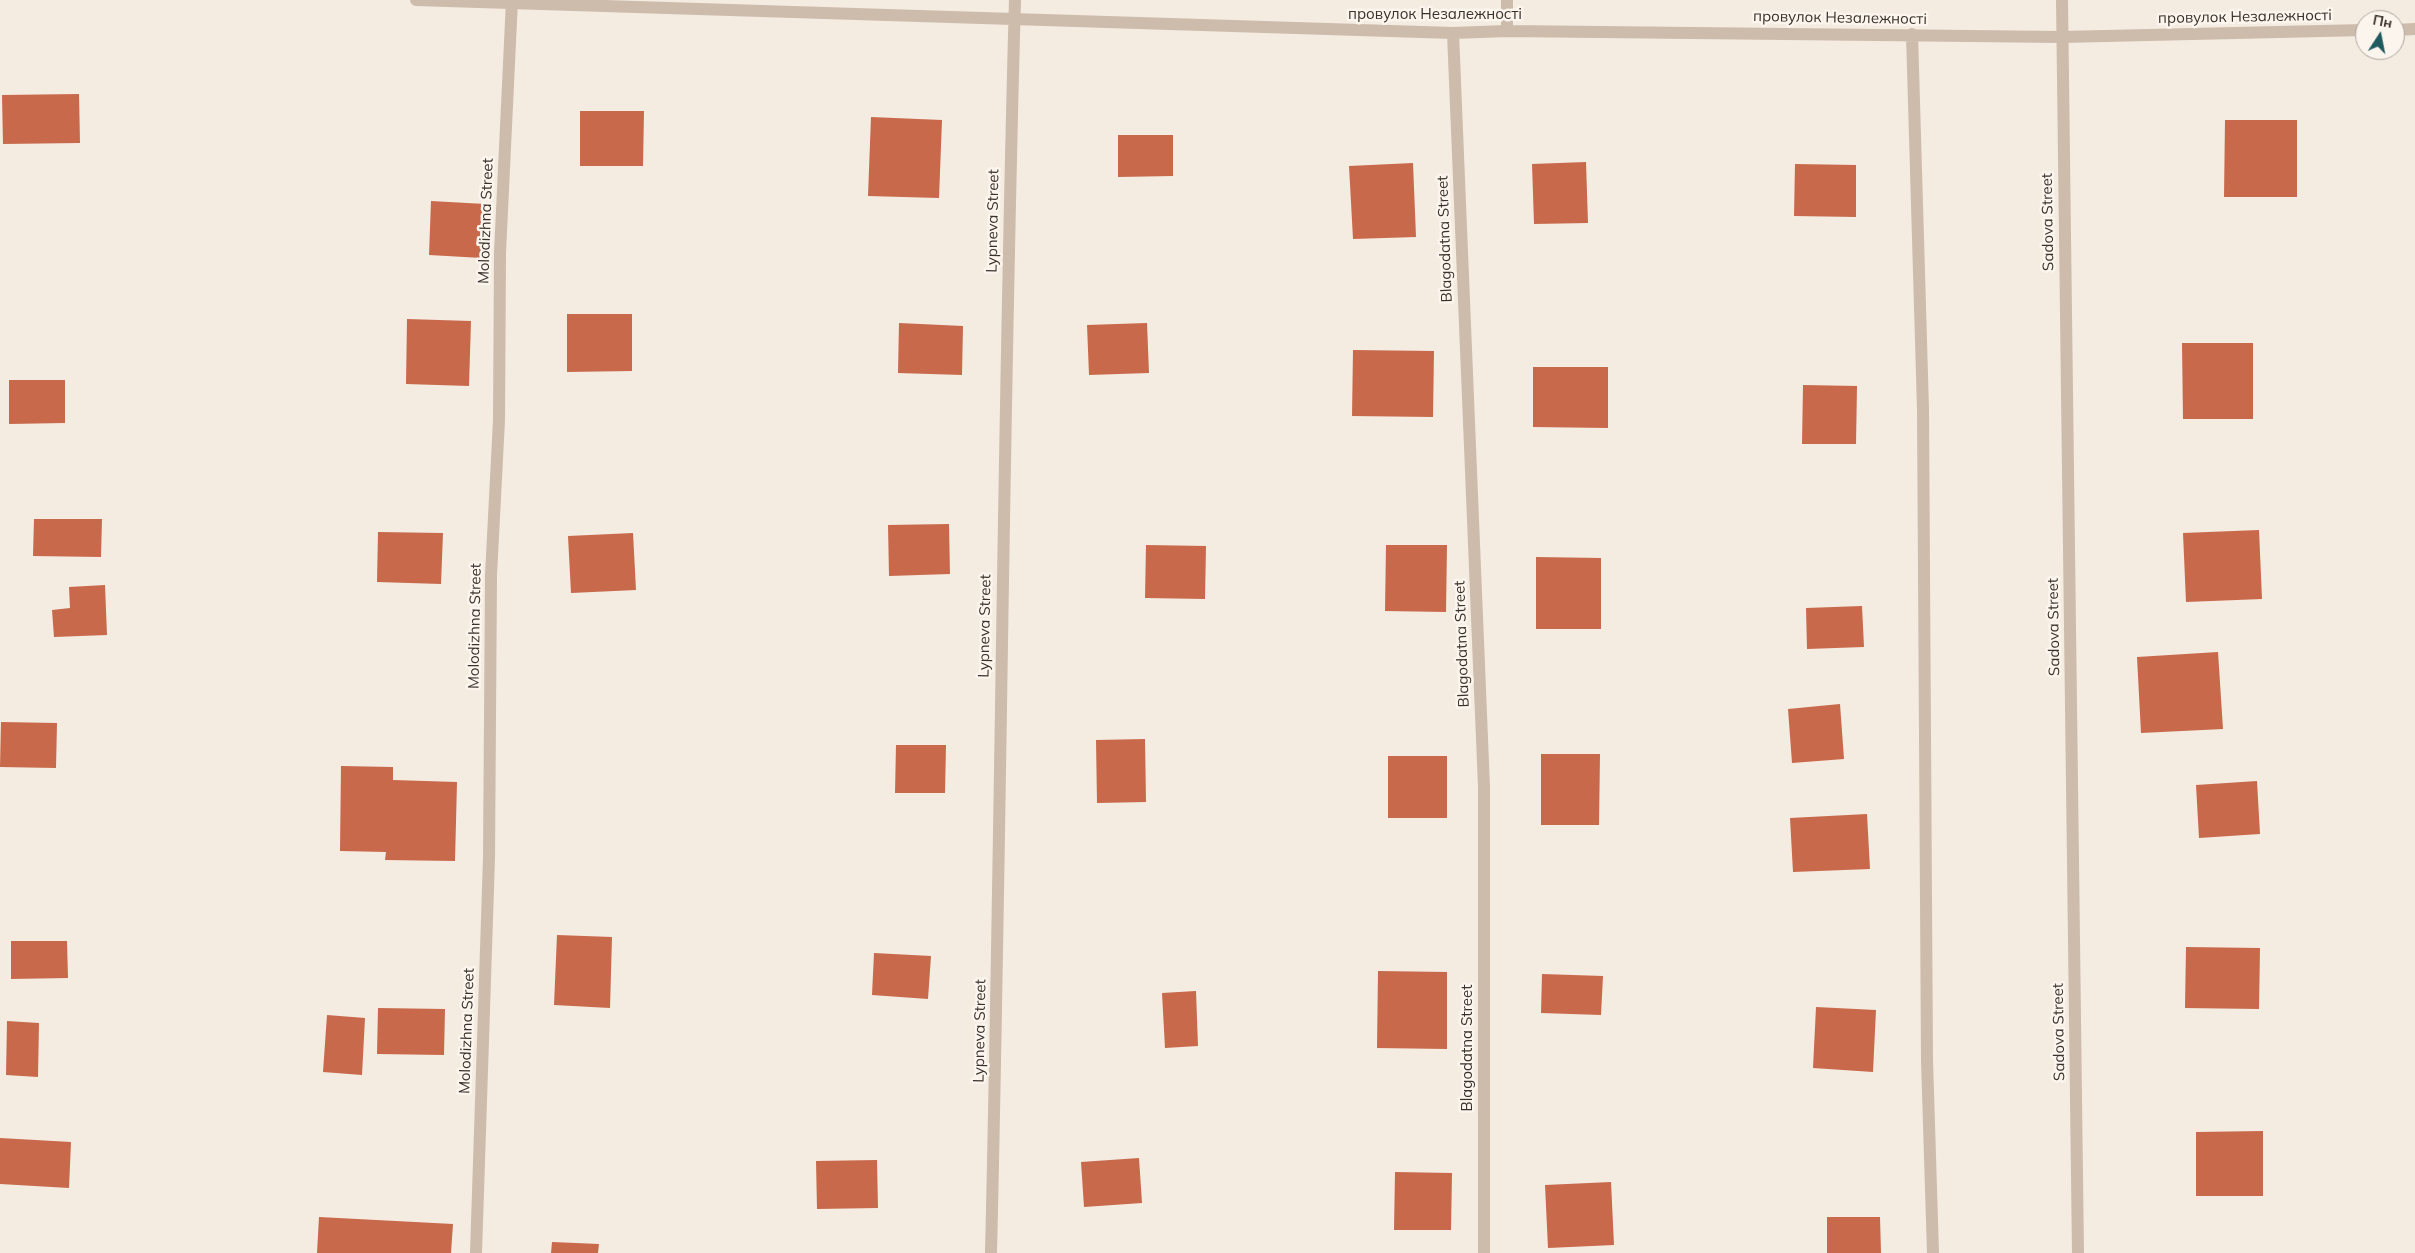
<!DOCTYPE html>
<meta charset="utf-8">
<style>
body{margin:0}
#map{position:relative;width:2415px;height:1253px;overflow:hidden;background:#f4ebe1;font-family:Mulish,sans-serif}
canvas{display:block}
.north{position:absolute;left:2355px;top:10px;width:50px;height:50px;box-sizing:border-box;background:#fbf5ee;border:1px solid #aea6a0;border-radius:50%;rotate:11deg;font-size:14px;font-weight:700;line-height:20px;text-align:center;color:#3b302b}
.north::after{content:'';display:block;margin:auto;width:18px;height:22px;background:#1f5a5e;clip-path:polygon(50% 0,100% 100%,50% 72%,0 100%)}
</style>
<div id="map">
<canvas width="2415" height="1253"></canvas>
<div class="north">Пн</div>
</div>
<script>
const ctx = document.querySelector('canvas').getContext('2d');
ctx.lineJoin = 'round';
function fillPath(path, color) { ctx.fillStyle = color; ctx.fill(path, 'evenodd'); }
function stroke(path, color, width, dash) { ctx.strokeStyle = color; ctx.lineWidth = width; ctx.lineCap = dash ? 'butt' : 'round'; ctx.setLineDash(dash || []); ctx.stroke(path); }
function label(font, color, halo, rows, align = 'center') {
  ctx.font = font + ' Mulish,sans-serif'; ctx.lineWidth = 5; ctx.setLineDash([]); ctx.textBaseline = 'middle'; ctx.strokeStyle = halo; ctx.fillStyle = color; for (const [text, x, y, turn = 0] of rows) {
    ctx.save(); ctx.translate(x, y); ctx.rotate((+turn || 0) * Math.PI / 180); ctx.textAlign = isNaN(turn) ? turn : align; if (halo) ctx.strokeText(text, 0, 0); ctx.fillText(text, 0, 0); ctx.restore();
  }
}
fillPath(new Path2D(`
 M79,94L80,143L3,144L2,95Z
 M580,111H644L643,166H580Z
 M871,117L942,120L939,198L868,196Z
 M2225,120H2297V197H2224Z
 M1118,135H1173V176L1118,177Z
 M1586,162L1588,223L1534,224L1532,164Z
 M1413,163L1416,237L1353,239L1349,166Z
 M1795,164L1856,165V217L1794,216Z
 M431,201L485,204L482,258L429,255Z
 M567,314H632V371L567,372Z
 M407,319L471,321L469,386L406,384Z
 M899,323L963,326L962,375L898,373Z
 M1147,323L1149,373L1089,375L1087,325Z
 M2182,343H2253V419H2183Z
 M1353,350L1434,351L1433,417L1352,416Z
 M1533,367H1608V428L1533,427Z
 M9,380H65V423L9,424Z
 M1803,385L1857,386L1856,444H1802Z
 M34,519H102L101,557L33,556Z
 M949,524L950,574L889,576L888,525Z
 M2259,530L2262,599L2186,602L2183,533Z
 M378,532L443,533L441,584L377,582Z
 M633,533L636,590L571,593L568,536Z
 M1146,545L1206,546L1205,599L1145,598Z
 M1386,545H1447L1446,612L1385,611Z
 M1536,557L1601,558V629H1536Z
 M105,585L107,635L54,637L52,610L70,608L69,587Z
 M1862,606L1864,647L1807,649L1806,608Z
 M2218,652L2223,729L2141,733L2137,657Z
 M1840,704L1844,759L1792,763L1788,709Z
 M1,722L57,723L56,768L0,767Z
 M1145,739L1146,802L1097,803L1096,740Z
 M896,745H946L945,793H895Z
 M1541,754H1600L1599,825H1541Z
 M1388,756H1447V818H1388Z
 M341,766L393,767V780L457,782L455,861L385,860L386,852L340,851Z
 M2257,781L2260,834L2199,838L2196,785Z
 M1867,814L1870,869L1793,872L1790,818Z
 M557,935L612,937L610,1008L554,1005Z
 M11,941H67L68,978L11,979Z
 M2186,947L2260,948L2259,1009L2185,1008Z
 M874,953L931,956L928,999L872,995Z
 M1378,971L1447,972V1049L1377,1048Z
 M1542,974L1603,976L1601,1015L1541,1013Z
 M1196,991L1198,1046L1165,1048L1162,993Z
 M1816,1007L1876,1010L1873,1072L1813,1068Z
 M378,1008L445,1009L444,1055L377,1054Z
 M327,1015L365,1018L362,1075L323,1072Z
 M7,1021L39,1023L38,1077L6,1075Z
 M2263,1131V1196H2196V1132Z
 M0,1138L71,1142L69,1188L0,1184Z
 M1139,1158L1142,1203L1084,1207L1081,1162Z
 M877,1160L878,1208L817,1209L816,1161Z
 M1395,1172L1452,1173L1451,1230H1394Z
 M1611,1182L1614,1245L1548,1248L1545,1185Z
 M319,1217L453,1224L451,1253H317Z
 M1827,1217H1880L1881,1253H1827Z
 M552,1242L599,1244L598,1253H551Z`), '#c8694b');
stroke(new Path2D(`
 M416,0L1453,33L1507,31L2062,37L2365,30
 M1507,0V31
 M2395,30L2415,29
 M1453,33L1484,787V1253
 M1912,34L1923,409L1927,1060L1933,1253
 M476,1253L489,858L491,575L499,420L500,253L512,0
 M991,1253C1001,835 1003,418 1015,0`), '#cdbbac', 12);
stroke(new Path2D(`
 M2062,0L2078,1253`), '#cdbbac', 12);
label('15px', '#3b302b', '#fbf5ee', [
 ["провулок Незалежності",1435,14],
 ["провулок Незалежності",2245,17,-1],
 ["провулок Незалежності",1840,18,1],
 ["Molodizhna Street",486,221,-88],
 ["Lypneva Street",993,221,-89],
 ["Sadova Street",2048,222,-91],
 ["Blagodatna Street",1445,239,-92],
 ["Molodizhna Street",475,626,-89],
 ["Lypneva Street",985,626,-89],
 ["Sadova Street",2054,627,-91],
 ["Blagodatna Street",1462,644,-92],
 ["Molodizhna Street",467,1031,-88],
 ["Lypneva Street",980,1031,-89],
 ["Sadova Street",2059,1032,-91],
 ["Blagodatna Street",1467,1048,-90]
]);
</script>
